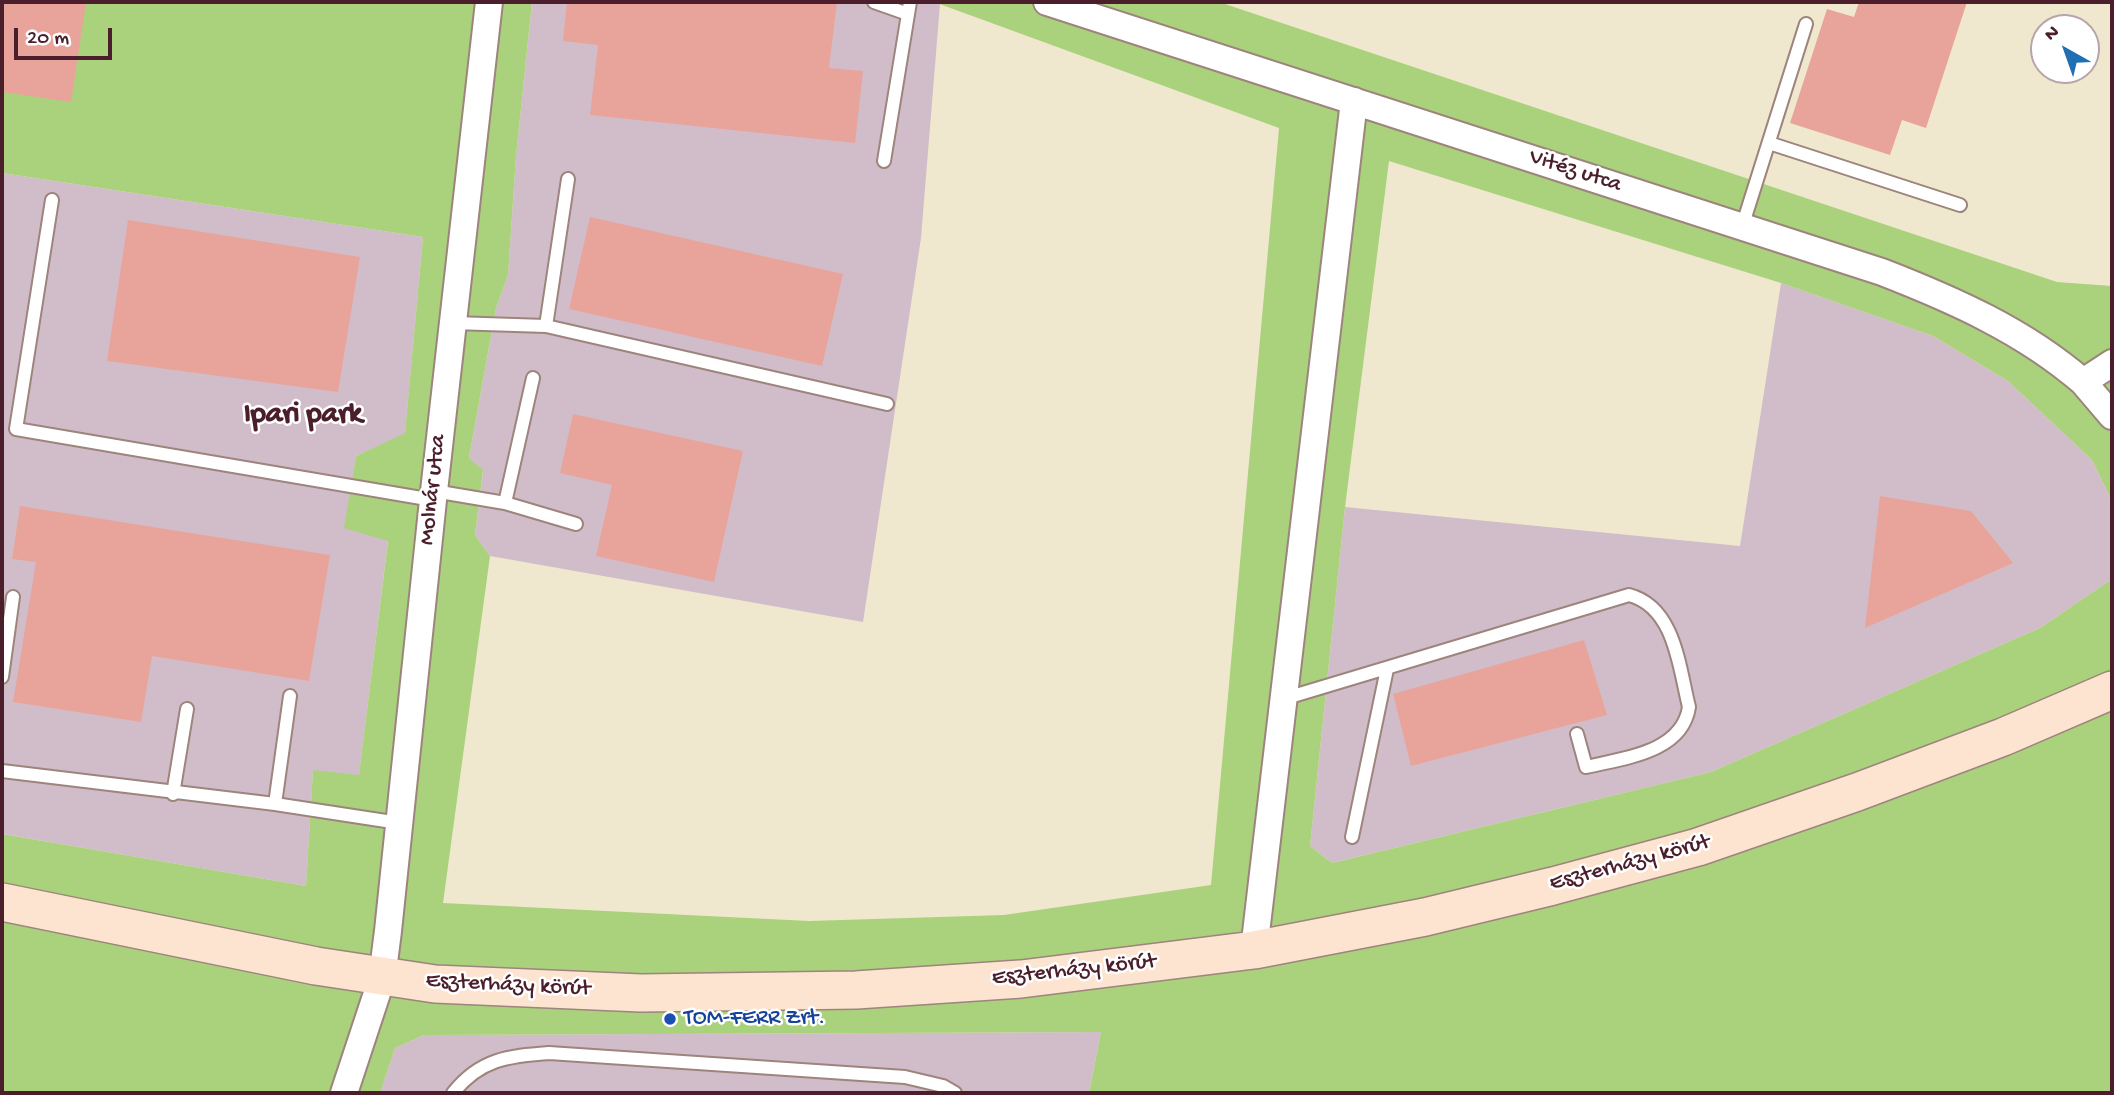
<!DOCTYPE html>
<meta charset="utf-8">
<style>
body{margin:0}
#map{position:relative;width:2114px;height:1095px;overflow:hidden;background:#f0e8ce;font-family:"Gochi Hand",sans-serif}
canvas{display:block}
.frame{position:absolute;inset:0;border:4px solid #4a1f2b;pointer-events:none}
.north{position:absolute;left:2030px;top:14px;width:70px;height:70px;box-sizing:border-box;background:#fff;border:2px solid #b7a5aa;border-radius:50%;rotate:320deg;font-size:19px;font-weight:700;line-height:28px;text-align:center;color:#4a1f2b}
.north::after{content:'';display:block;margin:auto;width:24px;height:32px;background:#1f6fb2;clip-path:polygon(50% 0,100% 100%,50% 72%,0 100%)}
.scale{position:absolute;left:14px;top:28px;width:98px;height:32px;box-sizing:border-box;border:4px solid #4a1f2b;border-top:0;padding-left:9px;font-size:21px;line-height:24px;white-space:nowrap;color:#4a1f2b;-webkit-text-stroke:5px #fff;paint-order:stroke}
</style>
<div id="map">
<canvas width="2114" height="1095"></canvas>
<div class="frame"></div>
<div class="north">N</div>
<div class="scale">20 m</div>
</div>
<script>
const ctx = document.querySelector('canvas').getContext('2d');
ctx.lineJoin = 'round';
function fillPath(path, color) { ctx.fillStyle = color; ctx.fill(path, 'evenodd'); }
function stroke(path, color, width, dash) { ctx.strokeStyle = color; ctx.lineWidth = width; ctx.lineCap = dash ? 'butt' : 'round'; ctx.setLineDash(dash || []); ctx.stroke(path); }
function label(font, color, halo, rows, align = 'center') {
  ctx.font = font + ' "Gochi Hand",sans-serif'; ctx.lineWidth = 5; ctx.setLineDash([]); ctx.textBaseline = 'middle'; ctx.strokeStyle = halo; ctx.fillStyle = color; for (const [text, x, y, turn = 0] of rows) {
    ctx.save(); ctx.translate(x, y); ctx.rotate((+turn || 0) * Math.PI / 180); ctx.textAlign = isNaN(turn) ? turn : align; if (halo) ctx.strokeText(text, 0, 0); ctx.fillText(text, 0, 0); ctx.restore();
  }
}
fillPath(new Path2D(`
 M532,2H934L940,4L921,238L863,622L490,556L475,535L483,471L469,458L496,308L508,275L516,156Z
 M2,173L423,237L405,434L356,456L345,527L388,540L359,776L313,771L306,886L2,834Z
 M1781,283L1933,336L2008,381L2092,460L2112,501V579L2040,628L1711,772L1332,863L1310,846L1345,507L1740,546Z
 M1101,1032L1089,1093H380L395,1048L424,1035Z`), '#d1bdca');
fillPath(new Path2D(`
 M2,2H532L516,156L508,275L496,308L469,458L483,470L475,535L490,556L443,903L809,921L1004,915L1211,885L1279,128L934,2H1219L2057,282L2112,286V501L2092,460L2008,381L1933,336L1781,283L1389,161L1345,507L1310,846L1332,863L1711,772L2040,628L2112,579V1093H1089L1101,1032L424,1035L395,1048L380,1093H2V834L306,886L313,770L359,775L388,541L344,528L356,456L405,433L423,237L2,173Z`), '#aad17c');
fillPath(new Path2D(`
 M2,2H86L71,102L2,92Z
 M567,2H837L829,68L863,71L855,143L590,115L598,45L563,41Z
 M1859,2H1967L1926,128L1902,120L1890,155L1790,123L1827,9L1854,17Z
 M590,217L843,274L822,366L569,309Z
 M128,220L360,257L338,392L107,361Z
 M573,414L743,451L714,582L596,556L612,485L560,473Z
 M1880,496L1971,511L2013,563L1865,628Z
 M20,506L330,555L309,681L152,656L141,722L13,702L36,562L12,559Z
 M1584,640L1607,715L1411,766L1393,694Z`), '#e8a49a');
const lane = new Path2D(`
 M874,2L908,14
 M1769,143L1960,205
 M884,161L910,2
 M52,200L16,429L433,500
 M1742,227L1806,24
 M453,323L546,326L887,404
 M546,326L568,179
 M434,491L505,503L576,524
 M505,503L533,378
 M2,677L13,597
 M1283,699L1629,595C1675,607 1679,667 1689,707C1682,753 1623,758 1586,767L1577,734
 M2,771L275,804L399,823
 M173,794L187,709
 M275,804L290,696
 M1352,837L1387,669
 M453,1093C480,1059 508,1056 549,1053L905,1077L943,1086L955,1093`);
const street = new Path2D(`
 M1047,2L1882,272C1954,300 2024,331 2083,382
 M2112,363L2083,382L2112,416
 M1254,950L1354,101
 M344,1093L382,978L388,931L433,500L489,2`);
const secondary = new Path2D(`
 M2,902L316,966L435,984L641,993L856,990L1021,979L1254,950L1425,917L1553,886L1698,847L1857,792L2003,737L2112,690`);
stroke(lane, '#9d847c', 16);
stroke(street, '#9d847c', 30);
stroke(secondary, '#9d847c', 40);
stroke(lane, '#fff', 12);
stroke(street, '#fff', 26);
stroke(secondary, '#fde4d1', 37);
for (const [x, y, r, color] of [
 [670,1019,7,"#1a4fb4"]
]) { const dot = new Path2D(); dot.arc(x, y, r, 0, 2 * Math.PI); ctx.fillStyle = color; ctx.fill(dot); stroke(dot, '#fff', 2.5); }
label('23px', '#4a1f2b', '#fff', [
 ["Vitéz utca",1575,172,18],
 ["Molnár utca",434,490,-84],
 ["Eszterházy körút",1630,864,-15],
 ["Eszterházy körút",1074,971,-6],
 ["Eszterházy körút",508,986,3]
]);
label('23px', '#164399', '#fff', [
 ["TOM-FERR Zrt.",684,1019]
], 'left');
label('bold 30px', '#4a1f2b', '#fff', [
 ["Ipari park",303,416]
]);
</script>
